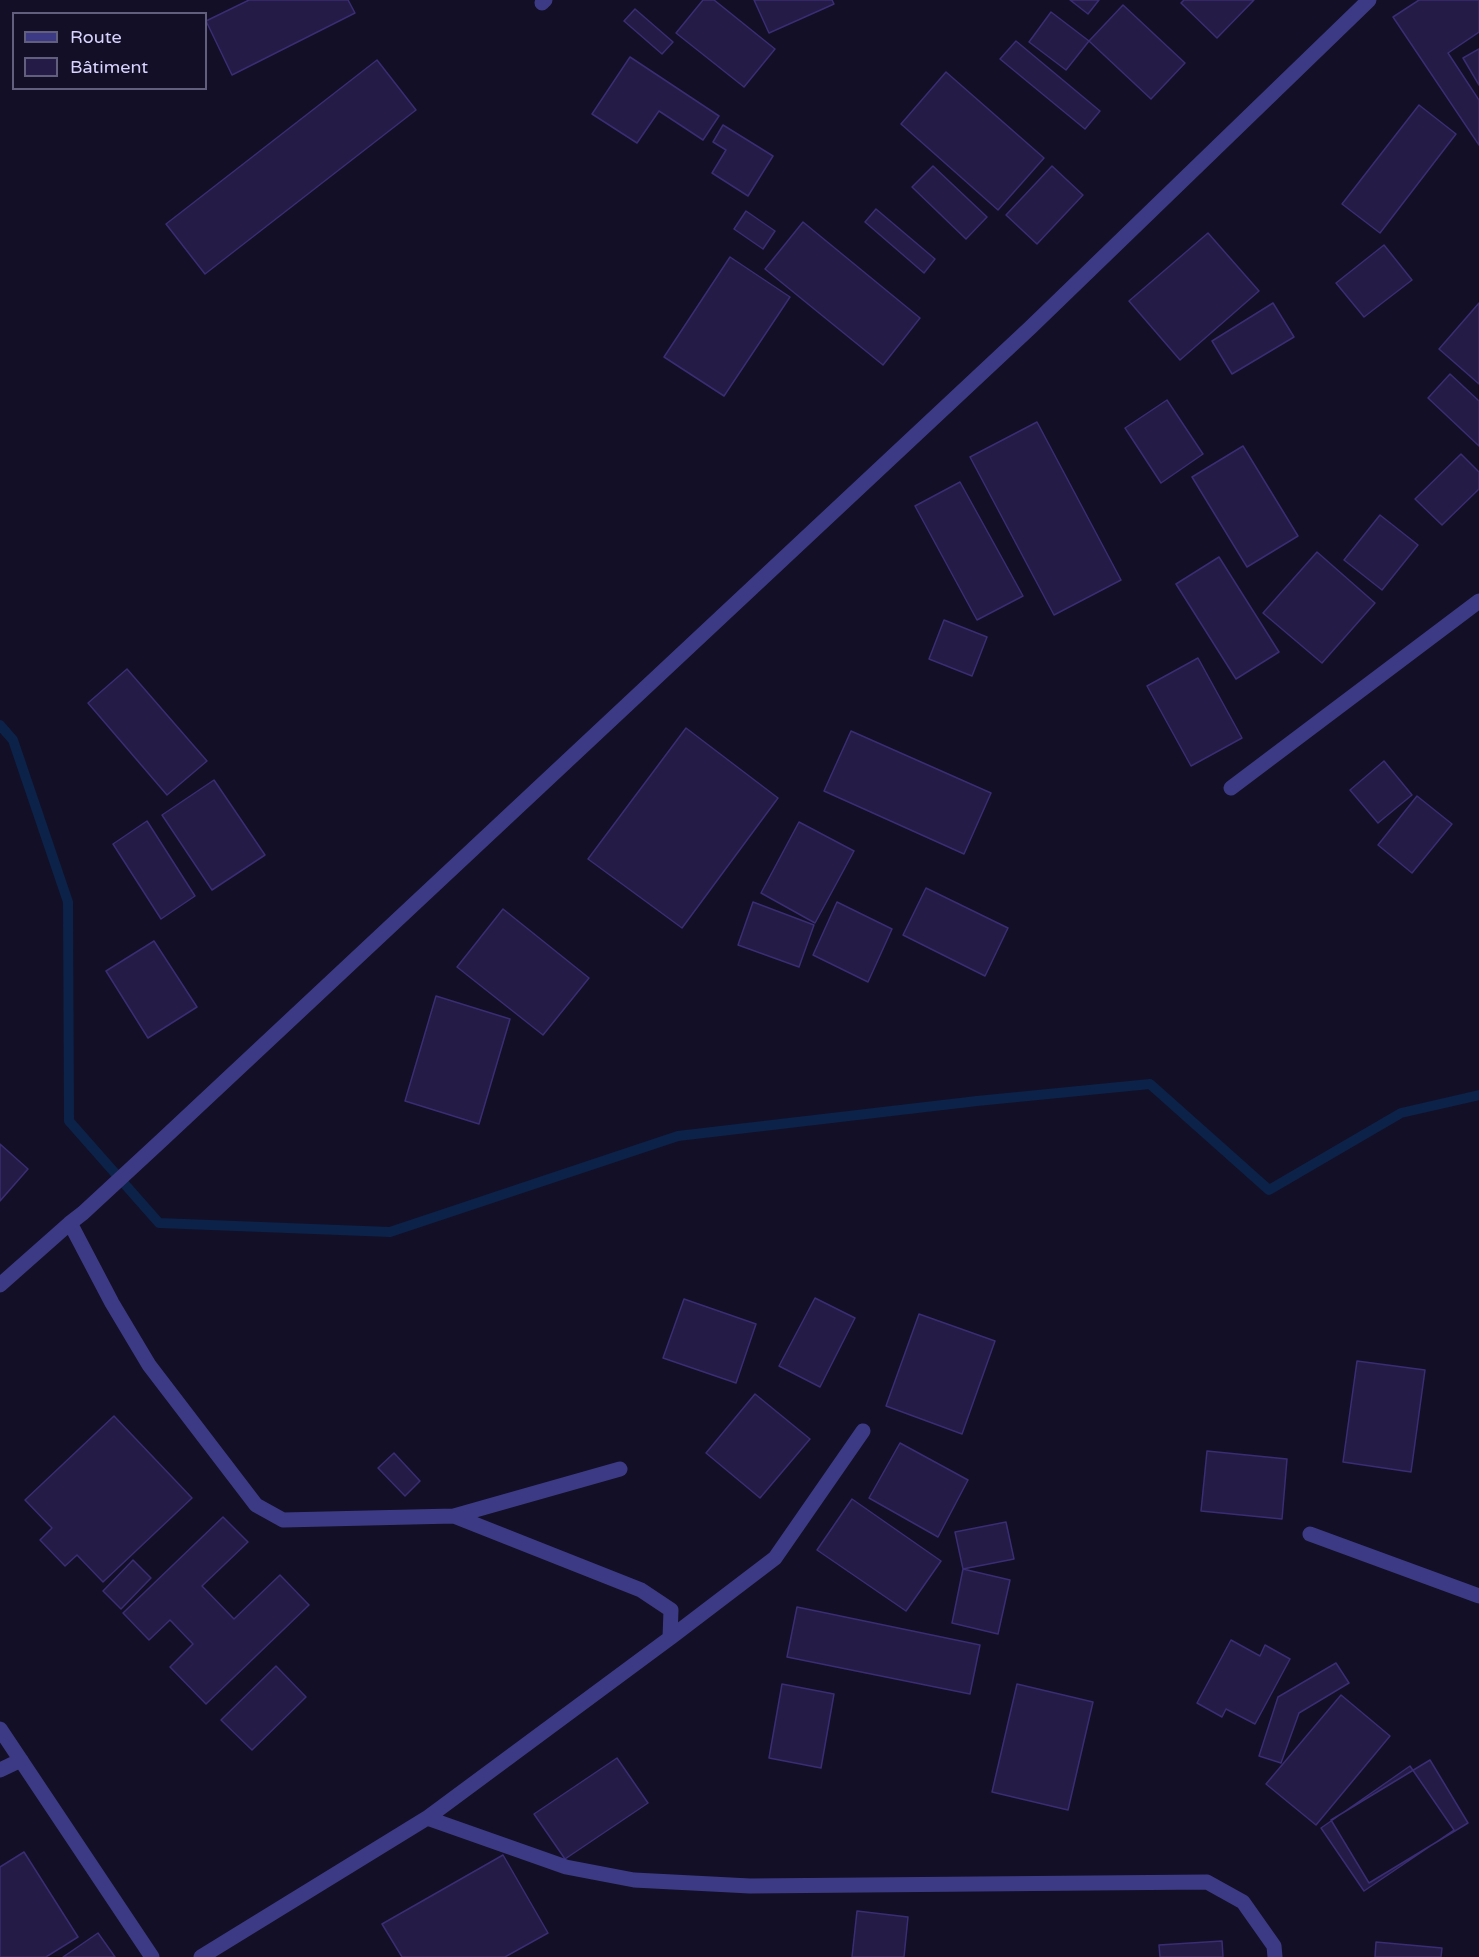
<!DOCTYPE html>
<meta charset="utf-8">
<style>
body{margin:0}
#map{position:relative;width:1479px;height:1957px;overflow:hidden;background:#130f26;font-family:"Varela Round",sans-serif}
canvas{display:block}
.legend{position:absolute;left:12px;top:12px;width:195px;height:78px;box-sizing:border-box;background:#130f26;border:2px solid #625e7d;margin:0;padding:8px 10px;list-style:none;font-size:18px;color:#d9d4ff}
.legend li{display:flex;align-items:center;gap:12px;height:30px}
.legend b{width:30px;border:2px solid #625e7d}
</style>
<div id="map">
<canvas width="1479" height="1957"></canvas>
<ul class="legend">
<li><b style="height:8px;background:#3d3a85"></b>Route</li>
<li><b style="height:16px;background:#241b47"></b>Bâtiment</li>
</ul>
</div>
<script>
const ctx = document.querySelector('canvas').getContext('2d');
ctx.lineJoin = 'round';
function stroke(path, color, width, dash) { ctx.strokeStyle = color; ctx.lineWidth = width; ctx.lineCap = dash ? 'butt' : 'round'; ctx.setLineDash(dash || []); ctx.stroke(path); }
function fillPath(path, color) { ctx.fillStyle = color; ctx.fill(path, 'evenodd'); }
stroke(new Path2D(`
 M0,725L13,740L68,902L69,1121L159,1223L390,1232L678,1136L977,1101L1150,1084L1269,1190L1401,1113L1479,1095`), '#0c2248', 10);
const building = new Path2D(`
 M249,0H348L355,13L232,75L206,21Z
 M703,0H714L775,49L744,87L676,33Z
 M754,0H832L834,4L769,33Z
 M1070,0H1099L1088,14Z
 M1184,0H1254L1217,38L1181,3Z
 M1419,0H1479V32L1448,53L1479,100V145L1393,17Z
 M1123,5L1185,63L1151,99L1089,41Z
 M635,9L673,42L662,54L624,21Z
 M1051,12L1089,41L1066,70L1029,42Z
 M1016,41L1100,111L1085,129L1000,59Z
 M1479,49V85L1463,58Z
 M630,57L719,116L703,140L659,111L637,143L592,114Z
 M377,60L416,110L205,274L166,224Z
 M946,72L1044,158L998,210L901,124Z
 M1419,105L1456,134L1380,233L1342,204Z
 M723,125L773,156L748,196L712,173L726,150L713,142Z
 M933,166L987,217L966,239L912,187Z
 M1052,166L1083,195L1037,244L1006,215Z
 M876,209L935,259L924,273L865,222Z
 M746,211L775,231L763,249L734,229Z
 M803,222L920,318L883,365L765,269Z
 M1208,233L1259,291L1180,360L1129,301Z
 M1384,245L1412,280L1364,317L1336,283Z
 M730,257L790,297L724,396L664,357Z
 M1273,303L1294,337L1232,374L1212,341Z
 M1479,303V384L1439,349Z
 M1450,374L1479,401V446L1428,398Z
 M1167,400L1203,454L1161,483L1125,428Z
 M1037,422L1121,580L1054,615L970,457Z
 M1243,446L1298,536L1247,567L1192,477Z
 M1461,454L1479,472V489L1442,525L1415,499Z
 M960,482L1023,596L977,620L915,506Z
 M1380,515L1418,545L1382,590L1344,560Z
 M1317,552L1375,603L1322,663L1263,613Z
 M1219,557L1279,652L1236,679L1176,584Z
 M944,620L987,637L972,676L929,659Z
 M1198,658L1242,738L1191,766L1147,686Z
 M127,669L207,761L167,795L88,703Z
 M686,728L778,798L682,928L588,859Z
 M851,731L991,793L964,854L824,791Z
 M1384,761L1412,795L1378,823L1350,790Z
 M214,780L265,855L212,890L162,815Z
 M1417,796L1452,824L1412,873L1378,845Z
 M147,821L195,896L161,919L113,844Z
 M799,822L854,851L815,923L761,893Z
 M926,888L1008,928L985,976L903,935Z
 M753,902L814,925L799,967L738,945Z
 M837,902L892,929L868,982L813,955Z
 M503,909L589,978L543,1035L457,967Z
 M154,941L197,1007L148,1038L106,971Z
 M436,996L510,1019L479,1124L405,1101Z
 M0,1144L28,1169L0,1201Z
 M815,1298L855,1318L820,1387L779,1366Z
 M684,1299L756,1324L736,1383L663,1358Z
 M919,1314L995,1341L962,1434L886,1406Z
 M1357,1361L1425,1370L1411,1472L1343,1462Z
 M755,1394L810,1439L760,1498L706,1453Z
 M114,1416L192,1498L103,1582L77,1555L65,1566L40,1540L52,1528L25,1500Z
 M900,1443L968,1480L938,1537L869,1498Z
 M1207,1451L1287,1459L1282,1519L1201,1511Z
 M394,1453L420,1481L405,1496L378,1468Z
 M852,1499L941,1561L906,1611L817,1550Z
 M223,1517L248,1542L202,1586L234,1619L280,1575L309,1605L206,1704L170,1667L193,1644L170,1620L149,1640L123,1613Z
 M1006,1522L1014,1559L963,1569L955,1532Z
 M133,1560L151,1578L121,1609L103,1591Z
 M963,1569L1010,1580L998,1634L952,1623Z
 M797,1607L980,1645L970,1694L787,1657Z
 M1231,1640L1260,1656L1265,1645L1290,1659L1255,1724L1226,1709L1222,1717L1197,1703Z
 M1336,1663L1349,1683L1299,1713L1281,1763L1259,1756L1278,1697Z
 M276,1666L306,1697L252,1750L221,1720Z
 M782,1684L834,1694L821,1768L769,1758Z
 M1017,1684L1093,1702L1068,1810L992,1792Z
 M1341,1695L1390,1736L1316,1825L1266,1784Z
 M617,1758L648,1803L565,1859L534,1814Z
 M1430,1760L1468,1823L1369,1883L1331,1820Z
 M1410,1766L1454,1830L1364,1891L1321,1828Z
 M24,1852L78,1937L46,1957H0V1867Z
 M503,1855L548,1933L505,1957H402L382,1924Z
 M857,1911L908,1917L904,1957H852Z
 M98,1933L115,1957H63Z
 M1222,1941L1223,1957H1160L1159,1945Z
 M1376,1942L1442,1948L1441,1957H1375Z`);
fillPath(building, '#241b47');
stroke(building, '#3b2d73', 1.5);
stroke(new Path2D(`
 M542,3L545,0
 M1231,788L1479,601
 M70,1223L112,1303L149,1365L256,1505L283,1520L454,1516L620,1469
 M0,1285L70,1223L83,1213L163,1139L1031,327L1369,0
 M1310,1534L1479,1596
 M670,1638L775,1558L863,1431
 M0,1729L152,1957
 M0,1770L21,1760
 M427,1818L566,1867L634,1880L750,1886L1207,1882L1243,1902L1274,1946L1275,1957
 M201,1957L427,1818L670,1638L671,1610L641,1590L454,1516`), '#3d3a85', 15);
</script>
